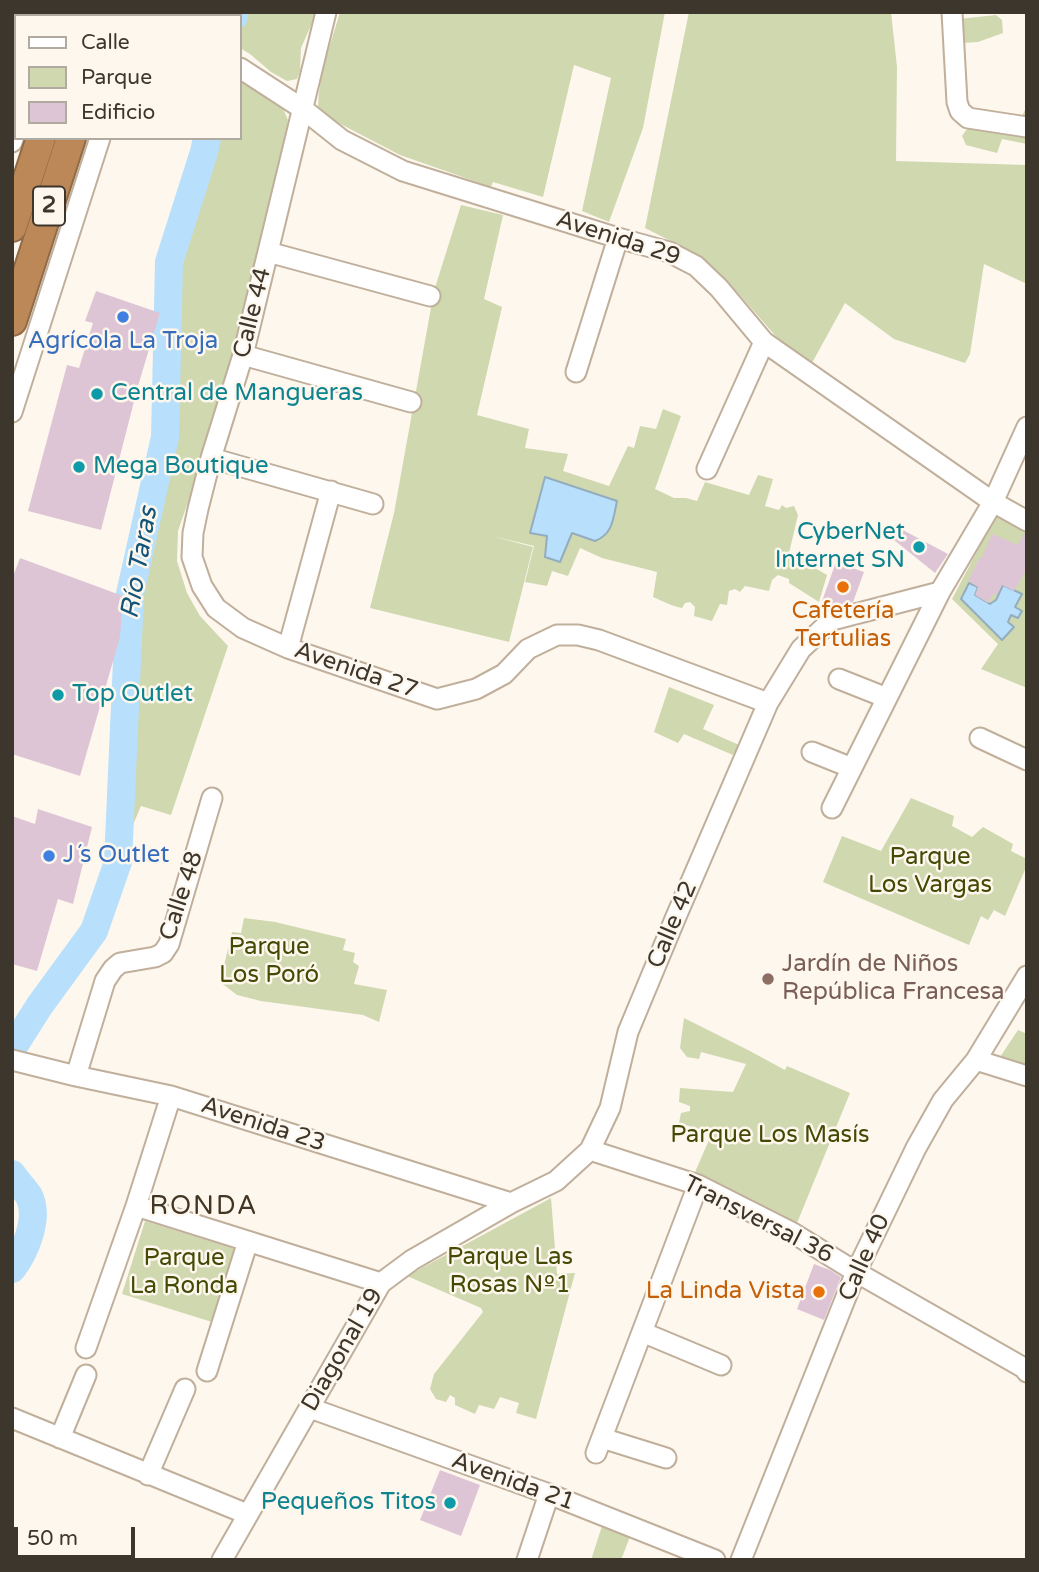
<!DOCTYPE html>
<meta charset="utf-8">
<style>
body{margin:0}
#map{position:relative;width:1039px;height:1572px;overflow:hidden;background:#fef7ee;font-family:"Varela Round",sans-serif}
canvas{display:block}
.frame{position:absolute;inset:0;border:14px solid #3d362d;pointer-events:none}
.legend{position:absolute;left:14px;top:14px;width:228px;height:126px;box-sizing:border-box;background:#fef7ee;border:2px solid #b1aaa1;margin:0;padding:9px 12px;list-style:none;font-size:21px;color:#3d362d}
.legend li{display:flex;align-items:center;gap:14px;height:35px}
.legend b{width:35px;border:2px solid #b1aaa1}
.scale{position:absolute;left:14px;top:1527px;width:121px;height:32px;box-sizing:border-box;border:4px solid #3d362d;border-top:0;padding-left:9px;font-size:21px;line-height:24px;white-space:nowrap;color:#3d362d;-webkit-text-stroke:5px #fef7ee;paint-order:stroke}
</style>
<div id="map">
<canvas width="1039" height="1572"></canvas>
<div class="frame"></div>
<ul class="legend">
<li><b style="height:9px;background:#fff"></b>Calle</li>
<li><b style="height:19px;background:#d0d8b0"></b>Parque</li>
<li><b style="height:19px;background:#dec5d5"></b>Edificio</li>
</ul>
<div class="scale">50 m</div>
</div>
<script>
const ctx = document.querySelector('canvas').getContext('2d');
ctx.lineJoin = 'round';
function fillPath(path, color) { ctx.fillStyle = color; ctx.fill(path, 'evenodd'); }
function stroke(path, color, width, dash) { ctx.strokeStyle = color; ctx.lineWidth = width; ctx.lineCap = dash ? 'butt' : 'round'; ctx.setLineDash(dash || []); ctx.stroke(path); }
function label(font, color, halo, rows, align = 'center') {
  ctx.font = font + ' "Varela Round",sans-serif'; ctx.lineWidth = 5; ctx.setLineDash([]); ctx.textBaseline = 'middle'; ctx.strokeStyle = halo; ctx.fillStyle = color; for (const [text, x, y, turn = 0] of rows) {
    ctx.save(); ctx.translate(x, y); ctx.rotate((+turn || 0) * Math.PI / 180); ctx.textAlign = isNaN(turn) ? turn : align; if (halo) ctx.strokeText(text, 0, 0); ctx.fillText(text, 0, 0); ctx.restore();
  }
}
fillPath(new Path2D(`
 M237,12H317L301,48L300,71L297,79L287,81L271,72L250,54L240,48V16H236Z
 M340,12H665L643,128L609,222L582,211L611,78L574,65L543,197L493,182L491,187L400,155L329,118L318,106C319,74 331,43 340,12Z
 M689,12H891L897,67L896,161L1027,165V195L1025,199L1027,200V284L984,264L970,354L965,363L894,339L845,303L807,372L738,293L698,255L645,228Z
 M996,15L1002,20L1003,33L978,42L962,43L959,19Z
 M240,74L281,104L288,120L239,354L178,531L177,561L187,593L200,616L228,646L171,815L141,806L133,825L121,823L131,595L167,436L173,287L172,261L209,138H240Z
 M1027,106V144L1002,139L997,153L966,145L962,136L969,126L1021,118Z
 M461,205L503,215L484,299L502,307L477,415L529,429L525,448L568,454L563,471L609,486L628,446L634,448L640,426L656,429L663,409L681,416L655,489L674,498H686L697,501L705,482L749,495L758,475L773,479L765,506L779,510L782,505L786,508L794,506L798,515L789,553L827,575L819,602L789,583V579L778,575L772,580L769,591L745,586L740,592L735,589L729,591L727,605L720,604L712,621L694,616L695,607L690,602L685,603L682,608C671,606 663,601 653,597L657,572L602,558L580,548L568,576L552,571L547,586L525,582L534,546L492,536L533,547L509,642L370,608L394,513L434,291Z
 M996,515L1027,532V688L981,669L998,644L952,599Z
 M669,687L714,705L703,729L739,745L733,755L684,734L678,743L654,732Z
 M911,798L954,816L952,826L972,837L983,827L1013,844L1011,851L1027,859V865L1005,916L994,910L988,920L981,916L969,945L823,882L842,836L881,851Z
 M244,918L275,922L346,939L343,950L355,953L353,962L359,966L354,984L387,990L379,1022L363,1015L261,1001L237,995L220,982L232,932L241,933Z
 M684,1018L748,1050L785,1070L787,1066L850,1093L793,1233L692,1179L712,1133L679,1123L681,1113L690,1111V1106L679,1102L680,1088L733,1092L746,1064L701,1052L699,1059L687,1057L680,1048Z
 M1018,1030L1027,1034V1071L1000,1057Z
 M551,1198L557,1274L575,1273L536,1419L516,1413L519,1403L500,1397L494,1409L479,1405L475,1414L455,1405V1398L450,1395L446,1402L436,1399L430,1389L434,1374L483,1312L481,1308L407,1276Z
 M145,1221L235,1249L212,1322L122,1294Z
 M603,1523L631,1534L621,1560H591Z`), '#d0d8b0');
const water = new Path2D(`
 M545,477L617,501C613,519 613,534 595,541L572,533L560,562L545,557L547,536L530,533Z
 M969,583L978,587L975,595L990,604L996,600L1003,585L1022,594L1015,607L1022,611L1018,618L1011,615L1008,622L1014,627L1002,640L961,599Z`);
fillPath(water, '#b8e0fc');
stroke(water, '#93adbe', 2);
stroke(new Path2D(`
 M234,16V12
 M12,1049L40,1005L94,931L118,862L130,594L165,437L169,262L204,152L207,138
 M12,1174C17,1182 24,1188 29,1196C40,1218 25,1252 12,1269`), '#b8e0fc', 28);
fillPath(new Path2D(`
 M96,291L160,313L138,386L101,530L28,511L67,365L79,368L93,323L85,321Z
 M901,529L948,554L935,573L894,540Z
 M1024,533H1027V569L1014,591L1002,585L997,595L993,594L988,603L975,595L978,587L968,581L980,557L982,558L992,534L1018,545Z
 M20,558L123,596L120,637L80,776L12,754V579Z
 M836,562L864,572L853,602L825,609L822,601Z
 M38,809L92,827L73,904L58,899L37,971L12,964V816L35,824Z
 M814,1264L830,1270L841,1277L824,1320L797,1309Z
 M440,1470L480,1485L461,1536L420,1520Z`), '#dec5d5');
const minor = new Path2D(`
 M326,12L243,355L211,458L198,509L193,533L192,557L202,586L216,608L243,628L288,648L437,699L476,689L504,674L528,649L557,635H578L599,640L768,703
 M952,12L957,102L960,111L968,118L1027,127
 M53,16L54,12
 M141,16L142,12
 M240,68L303,109L342,140L403,171L618,238L669,252L696,266L719,288L764,342L993,502L1027,521
 M12,142L16,131
 M268,252L430,296
 M243,355L411,402
 M576,372L618,238
 M12,412L100,138
 M211,458L373,504
 M707,469L764,342
 M288,648L331,491
 M839,679L887,698
 M980,738L1027,760
 M812,752L852,768
 M832,808L940,592
 M12,1060L76,1076L171,1096L511,1203
 M976,1060L1027,1076
 M76,1076L105,981L113,969L120,963L155,957L163,953L169,944L212,798
 M590,1150L698,1185L793,1233L856,1272L1024,1368L1027,1372
 M136,1206L381,1283
 M642,1332L721,1365
 M86,1348L136,1206L171,1096
 M207,1371L248,1241
 M310,1408L549,1494L715,1560
 M12,1418L247,1514
 M60,1438L86,1375
 M602,1438L666,1458
 M596,1453L698,1185
 M148,1475L185,1389
 M222,1560L381,1283L412,1260L511,1203L556,1181L590,1150L610,1108L628,1032L675,919L768,703L801,649L832,620L940,592L993,502L1027,427
 M527,1560L549,1494
 M741,1560L856,1272L916,1148L943,1100L976,1060L1027,976`);
const highway = new Path2D(`
 M82,16L83,12
 M110,16L111,12
 M12,227L41,138
 M12,321L71,138`);
stroke(minor, '#c0af9b', 23);
stroke(highway, '#906b48', 32);
stroke(minor, '#fff', 19);
stroke(highway, '#bd8857', 28);
for (const [x, y, r, color] of [
 [123,317,7,"#3f7fe0"],
 [97,394,7,"#0f9aa8"],
 [79,467,7,"#0f9aa8"],
 [919,547,7,"#0f9aa8"],
 [843,587,7,"#e8710a"],
 [58,695,7,"#0f9aa8"],
 [49,856,7,"#3f7fe0"],
 [768,979,7,"#8d6e63"],
 [819,1292,7,"#e8710a"],
 [450,1503,7,"#0f9aa8"]
]) { const dot = new Path2D(); dot.arc(x, y, r, 0, 2 * Math.PI); ctx.fillStyle = color; ctx.fill(dot); stroke(dot, '#fef7ee', 2.5); }
for (const [x, y, w] of [
 [49,206,32]
]) { const box = new Path2D(); box.roundRect(x - w / 2, y - 19.5, w, 39, 5); ctx.fillStyle = '#fef7ee'; ctx.fill(box); stroke(box, '#3d362d', 2); }
label('bold 23px', '#3d362d', null, [
 ["2",49,206]
]);
label('24px', '#3d362d', '#fef7ee', [
 ["Avenida 29",618,239,18],
 ["Calle 44",253,313,-76],
 ["Avenida 27",356,671,19],
 ["Calle 48",182,896,-72],
 ["Calle 42",673,925,-67],
 ["Avenida 23",263,1125,18],
 ["Transversal 36",758,1220,27],
 ["Calle 40",865,1258,-66],
 ["Diagonal 19",343,1350,-60],
 ["Avenida 21",513,1482,20]
]);
label('24px', '#366cbe', '#fef7ee', [
 ["Agrícola La Troja",123,342],
 ["J´s Outlet",63,856,"left"]
]);
label('24px', '#0d838f', '#fef7ee', [
 ["Central de Mangueras",111,394],
 ["Mega Boutique",93,467],
 ["CyberNet",905,533,"right"],
 ["Internet SN",905,561,"right"],
 ["Top Outlet",72,695],
 ["Pequeños Titos",436,1503,"right"]
], 'left');
label('24px', '#c56008', '#fef7ee', [
 ["Cafetería",843,612],
 ["Tertulias",843,640],
 ["La Linda Vista",805,1292,"right"]
]);
label('24px', '#424a04', '#fef7ee', [
 ["Parque",930,858],
 ["Los Vargas",930,886],
 ["Parque",269,948],
 ["Los Poró",269,976],
 ["Parque Los Masís",770,1136],
 ["Parque Las",510,1258],
 ["Rosas Nº1",510,1286],
 ["Parque",184,1259],
 ["La Ronda",184,1287]
]);
label('24px', '#785e54', '#fef7ee', [
 ["Jardín de Niños",782,965],
 ["República Francesa",782,993]
], 'left');
label('italic 26px', '#13557a', '#fef7ee', [
 ["Río Taras",140,563,-80]
]);
ctx.letterSpacing = '2px';
label('26px', '#433524', '#fef7ee', [
 ["RONDA",204,1207]
]);
ctx.letterSpacing = '0px';
</script>
